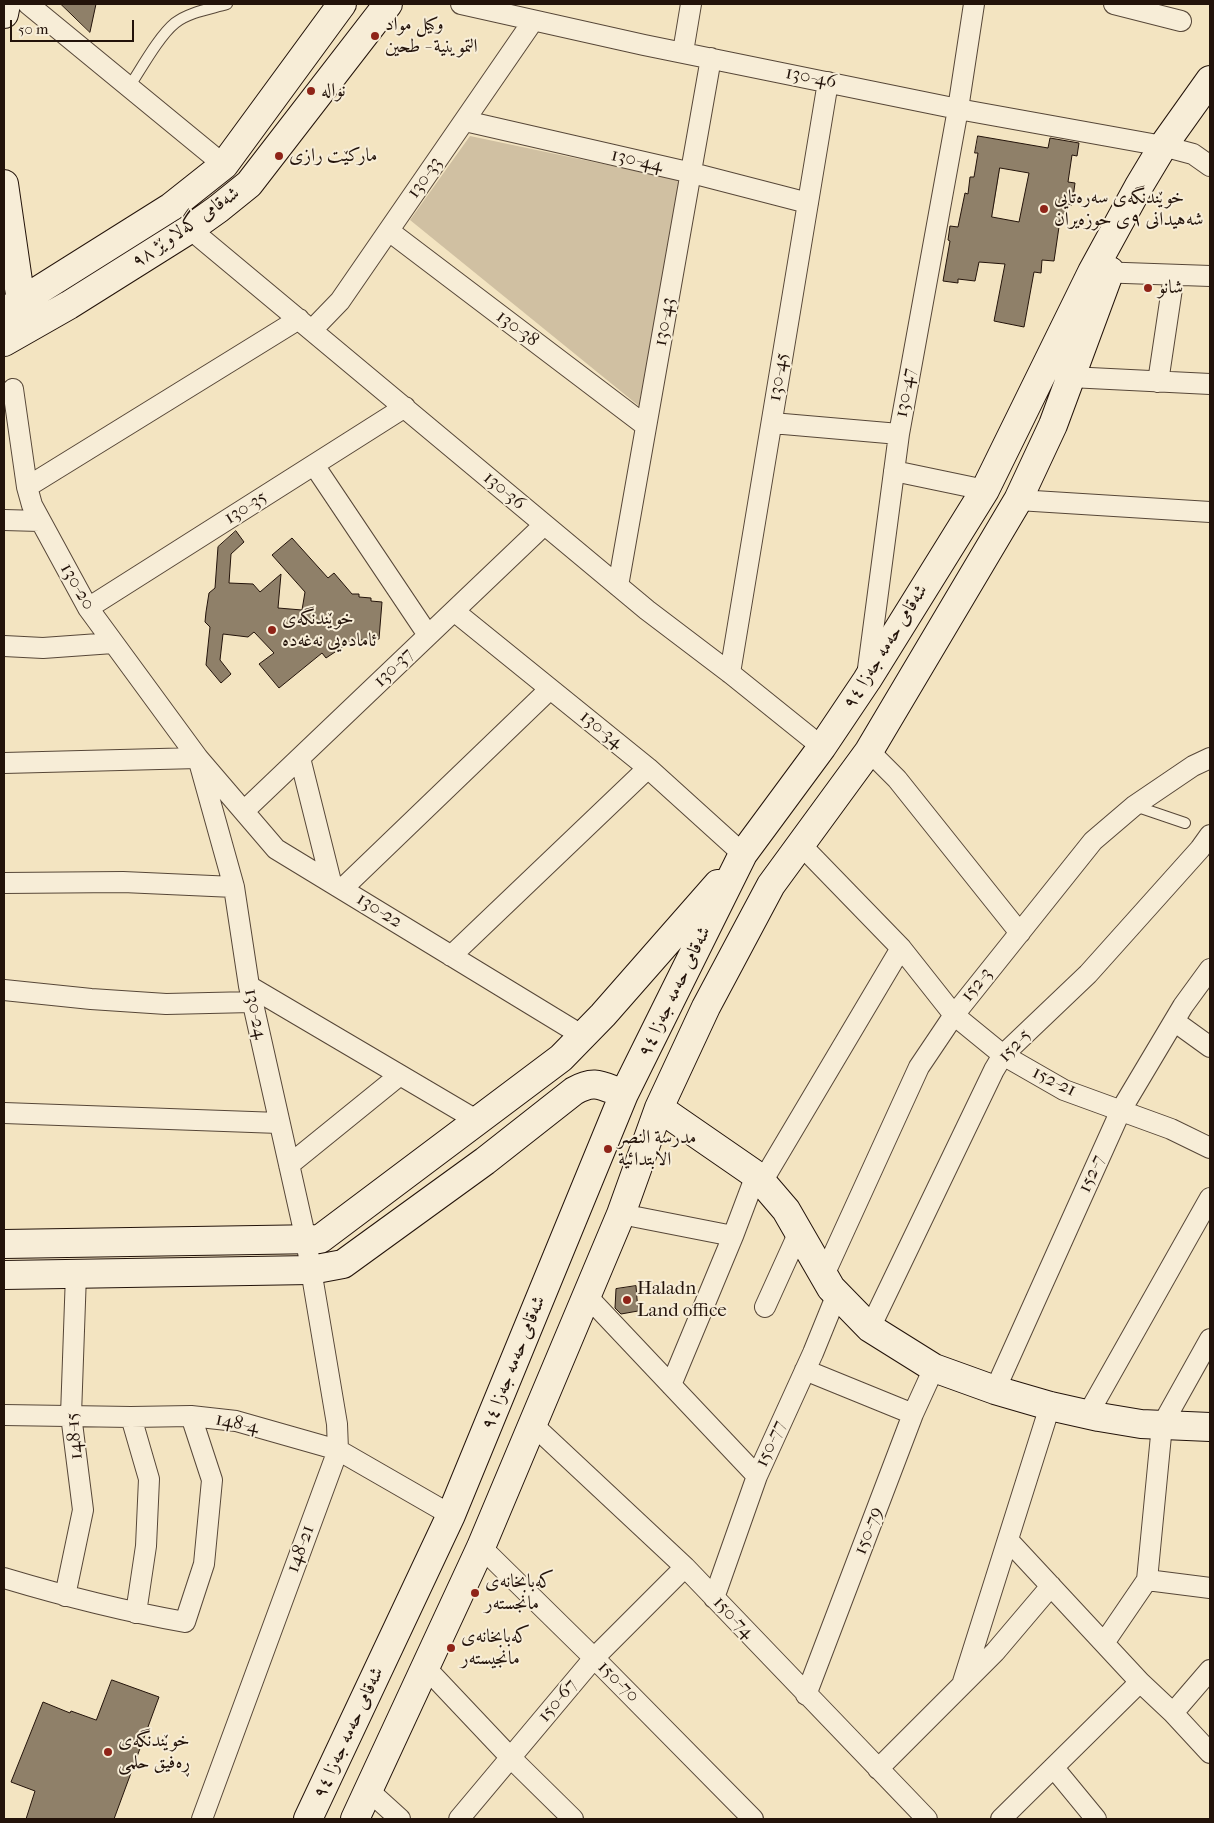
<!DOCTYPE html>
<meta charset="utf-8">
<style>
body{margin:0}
#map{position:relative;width:1214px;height:1823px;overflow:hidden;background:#f3e4c1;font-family:"IM FELL French Canon",serif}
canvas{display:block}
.frame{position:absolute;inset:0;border:5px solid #23130a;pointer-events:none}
.scale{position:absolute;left:10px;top:20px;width:124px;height:22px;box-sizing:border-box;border:2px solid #23130a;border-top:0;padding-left:6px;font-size:15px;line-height:18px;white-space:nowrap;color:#23130a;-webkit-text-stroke:4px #f7edd7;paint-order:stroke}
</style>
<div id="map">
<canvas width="1214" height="1823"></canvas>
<div class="frame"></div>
<div class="scale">50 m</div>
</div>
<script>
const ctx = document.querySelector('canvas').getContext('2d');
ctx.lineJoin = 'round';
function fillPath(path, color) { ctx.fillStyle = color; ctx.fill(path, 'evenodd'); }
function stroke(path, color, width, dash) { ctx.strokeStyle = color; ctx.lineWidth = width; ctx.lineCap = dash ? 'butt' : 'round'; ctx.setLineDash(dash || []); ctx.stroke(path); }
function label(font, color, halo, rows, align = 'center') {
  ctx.font = font + ' "IM FELL French Canon",Amiri,serif'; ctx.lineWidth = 4; ctx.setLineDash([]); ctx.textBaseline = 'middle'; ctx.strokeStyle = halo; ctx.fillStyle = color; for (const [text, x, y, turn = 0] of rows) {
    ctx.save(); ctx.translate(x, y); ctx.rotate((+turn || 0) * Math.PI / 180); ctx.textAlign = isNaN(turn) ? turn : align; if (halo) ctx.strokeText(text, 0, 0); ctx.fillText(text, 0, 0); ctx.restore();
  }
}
fillPath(new Path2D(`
 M470,136L679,180L639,406L410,220Z`), '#d0c0a2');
const building = new Path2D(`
 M61,4H96L90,32Z
 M978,136L1048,148L1050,138L1079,143L1077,156L1072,155L1068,182L1075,183L1072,205L1068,204L1066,221L1060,220L1054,261L1042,260L1041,273L1034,272L1024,327L994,321L1005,264L979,262L975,281L958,279V283L943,281L950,241L948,240L950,226L958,227L965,193L968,194L970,177H974L978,153H975ZM1000,168L1029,173L1019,222L992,217Z
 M236,531L244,542L231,554L229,583L253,584L260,592L281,574L278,608L302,610L305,592L272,555L292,538L328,578L334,573L352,594H359V597L371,598V601L382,602L379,639L368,638V641L355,639V642H350L326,658L322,653L279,688L259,664L274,653L254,632L248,637L223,634L220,660L231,674L221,683L206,665L210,627L205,622L206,612L209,593L215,588L218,547Z
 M636,1286L638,1311L621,1314L615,1308L616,1289Z
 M112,1680L159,1697L114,1819H26L35,1791L11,1782L43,1702L70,1713L71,1711L96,1720Z`);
fillPath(building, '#8f8069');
stroke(building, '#23130a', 1);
const lane = new Path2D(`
 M129,87C141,69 159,36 175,23C189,12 210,9 227,4
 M1135,806L1185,823`);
const street = new Path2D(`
 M28,4L224,165
 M461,4L644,45L958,109L1163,146L1193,154L1210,166
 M1114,4L1181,21
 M683,52L691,4
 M465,121L692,173L808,203
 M190,229L647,610L730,673L822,747
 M389,231L646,426
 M1097,272L1210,276
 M312,330L340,301L533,21
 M1070,377L1210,384
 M1158,382L1174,275
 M13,389L27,487L32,505L88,608L198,758L276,849L583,1036
 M772,423L899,434
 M314,465L428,635
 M894,471L985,490
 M27,487L299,319
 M1018,500L1210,512
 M4,520L40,521
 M618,586L711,58
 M88,608L405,407
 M454,611L648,768L743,854
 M4,646L43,648L113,643
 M730,673L828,82
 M867,676L899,434L958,109L974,4
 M869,751L897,779L1020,933
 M198,758L234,887L249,986L306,1240L337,1424L338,1450L202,1819
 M300,758L331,882
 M4,763L198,758
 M244,811L544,525
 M801,845L901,948L954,1015L1003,1055L1064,1090L1171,1129L1210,1148
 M4,883L123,882L234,887
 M342,889L550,689
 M451,956L648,768
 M249,986L478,1121
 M4,990L91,999L166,1004L252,1002
 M1174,1021L1210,1047
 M4,1113L279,1123
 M289,1165L400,1075
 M762,1182L901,948
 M621,1214L733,1236L756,1175
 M824,1275L919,1067L954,1015L1093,841L1134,806L1193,766L1210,758
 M586,1295L757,1476
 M765,1307L799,1232
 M870,1328L994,1070L1003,1055L1088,974L1200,849L1210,835
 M805,1370L913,1414
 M671,1385L733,1236
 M995,1390L1121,1110L1183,1006L1210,969
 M1088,1414L1210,1198
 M4,1415L131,1417L191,1416L236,1421L338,1450L451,1515
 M131,1417L149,1479L146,1546L136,1613
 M532,1424L685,1567L927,1819
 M1008,1540L1140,1682L1173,1713L1210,1753
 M481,1547L594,1658L753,1819
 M4,1578C64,1596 123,1611 185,1622L204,1564L212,1480L191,1416
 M1147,1580L1210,1588
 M65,1596L83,1510L71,1415L76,1274
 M714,1598L757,1476L813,1353L837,1294
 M1104,1643L1147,1580L1162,1425L1210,1339
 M425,1667L511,1758L573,1819
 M962,1685L1050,1406
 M806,1695L913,1414L934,1368
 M1173,1713L1210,1670
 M1054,1768L1096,1819
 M878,1769L995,1652L1051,1586
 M368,1790L400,1819
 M459,1819L594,1658L685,1567
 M1001,1819L1140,1682`);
const secondary = new Path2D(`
 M4,14L6,4
 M4,184L21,302
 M4,312L171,207L224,165L342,4
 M4,342L69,305L190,229L218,209L249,184L388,4
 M659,1108L756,1175L786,1210L831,1288L870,1328L934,1368L995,1390L1050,1406L1099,1417L1141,1424L1210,1427
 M4,1244L320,1239L561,1058L603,1015L718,884
 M4,1275L311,1270L343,1264L485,1161L574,1091C596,1078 603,1087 624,1094
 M308,1819L451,1515L624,1094L743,854L822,747L867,680L985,490L1092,272L1139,186L1163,146L1210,80
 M355,1819L481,1547L621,1214L659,1108L706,1007L771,885L869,751L1018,500L1053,425L1110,271`);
stroke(lane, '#574738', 12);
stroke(street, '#574738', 22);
stroke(secondary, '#23130a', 30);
stroke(lane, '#f7edd7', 10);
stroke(street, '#f7edd7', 20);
stroke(secondary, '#f7edd7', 28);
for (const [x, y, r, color] of [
 [375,36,5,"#8f2418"],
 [311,91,5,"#8f2418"],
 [279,156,5,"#8f2418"],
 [1044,209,5,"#8f2418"],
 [1148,288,5,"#8f2418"],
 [272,630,5,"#8f2418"],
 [608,1149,5,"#8f2418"],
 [627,1300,5,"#8f2418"],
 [475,1593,5,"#8f2418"],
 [451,1648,5,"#8f2418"],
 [108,1752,5,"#8f2418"]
]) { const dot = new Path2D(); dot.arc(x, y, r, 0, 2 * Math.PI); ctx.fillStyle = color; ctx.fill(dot); stroke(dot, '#f7edd7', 2); }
label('19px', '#23130a', '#f7edd7', [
 ["وكيل مواد",385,25],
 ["التموينية - طحين",385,47],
 ["نواله",321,91],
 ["مارکێت رازی",289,156],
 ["خوێندنگەی سەرەتایی",1054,198],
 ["شەهیدانی ٩ی حوزەیران",1054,220],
 ["شانو",1158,288],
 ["خوێندنگەی",282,619],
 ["ئامادەیی نەغەدە",282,641],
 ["مدرسة النصر",618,1138],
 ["الابتدائية",618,1160],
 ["Haladn",637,1289],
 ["Land office",637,1311],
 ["کەبابخانەی",485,1582],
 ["مانجستەر",485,1604],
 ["كەبابخانەی",461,1637],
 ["مانجیستەر",461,1659],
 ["خوێندنگەی",118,1741],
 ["ڕەفیق حلمی",118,1763]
], 'left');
label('19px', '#23130a', '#f7edd7', [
 ["130-46",811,78,11],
 ["130-44",637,161,13],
 ["130-33",425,178,-55],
 ["شەقامی گەلاوێژ ٩٨",186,228,-35],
 ["130-43",665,322,-80],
 ["130-38",517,329,37],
 ["130-45",779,377,-81],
 ["130-47",906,393,-80],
 ["130-36",504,491,40],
 ["130-35",246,508,-32],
 ["130-20",77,587,60],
 ["شەقامی حەمە جەزا ٩٤",886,647,-58],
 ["130-37",394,668,-44],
 ["130-34",601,730,39],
 ["130-22",379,911,32],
 ["152-3",977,985,-51],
 ["شەقامی حەمە جەزا ٩٤",675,992,-64],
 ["130-24",255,1014,78],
 ["152-5",1015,1046,-47],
 ["152-21",1054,1082,26],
 ["152-7",1092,1174,-66],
 ["شەقامی حەمە جەزا ٩٤",514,1363,-68],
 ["148-4",237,1424,12],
 ["148-15",75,1436,-95],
 ["150-77",771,1444,-66],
 ["150-79",869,1531,-69],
 ["148-21",301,1549,-70],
 ["150-74",733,1618,47],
 ["150-70",618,1682,45],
 ["150-67",558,1701,-50],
 ["شەقامی حەمە جەزا ٩٤",349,1733,-65]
]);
</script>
